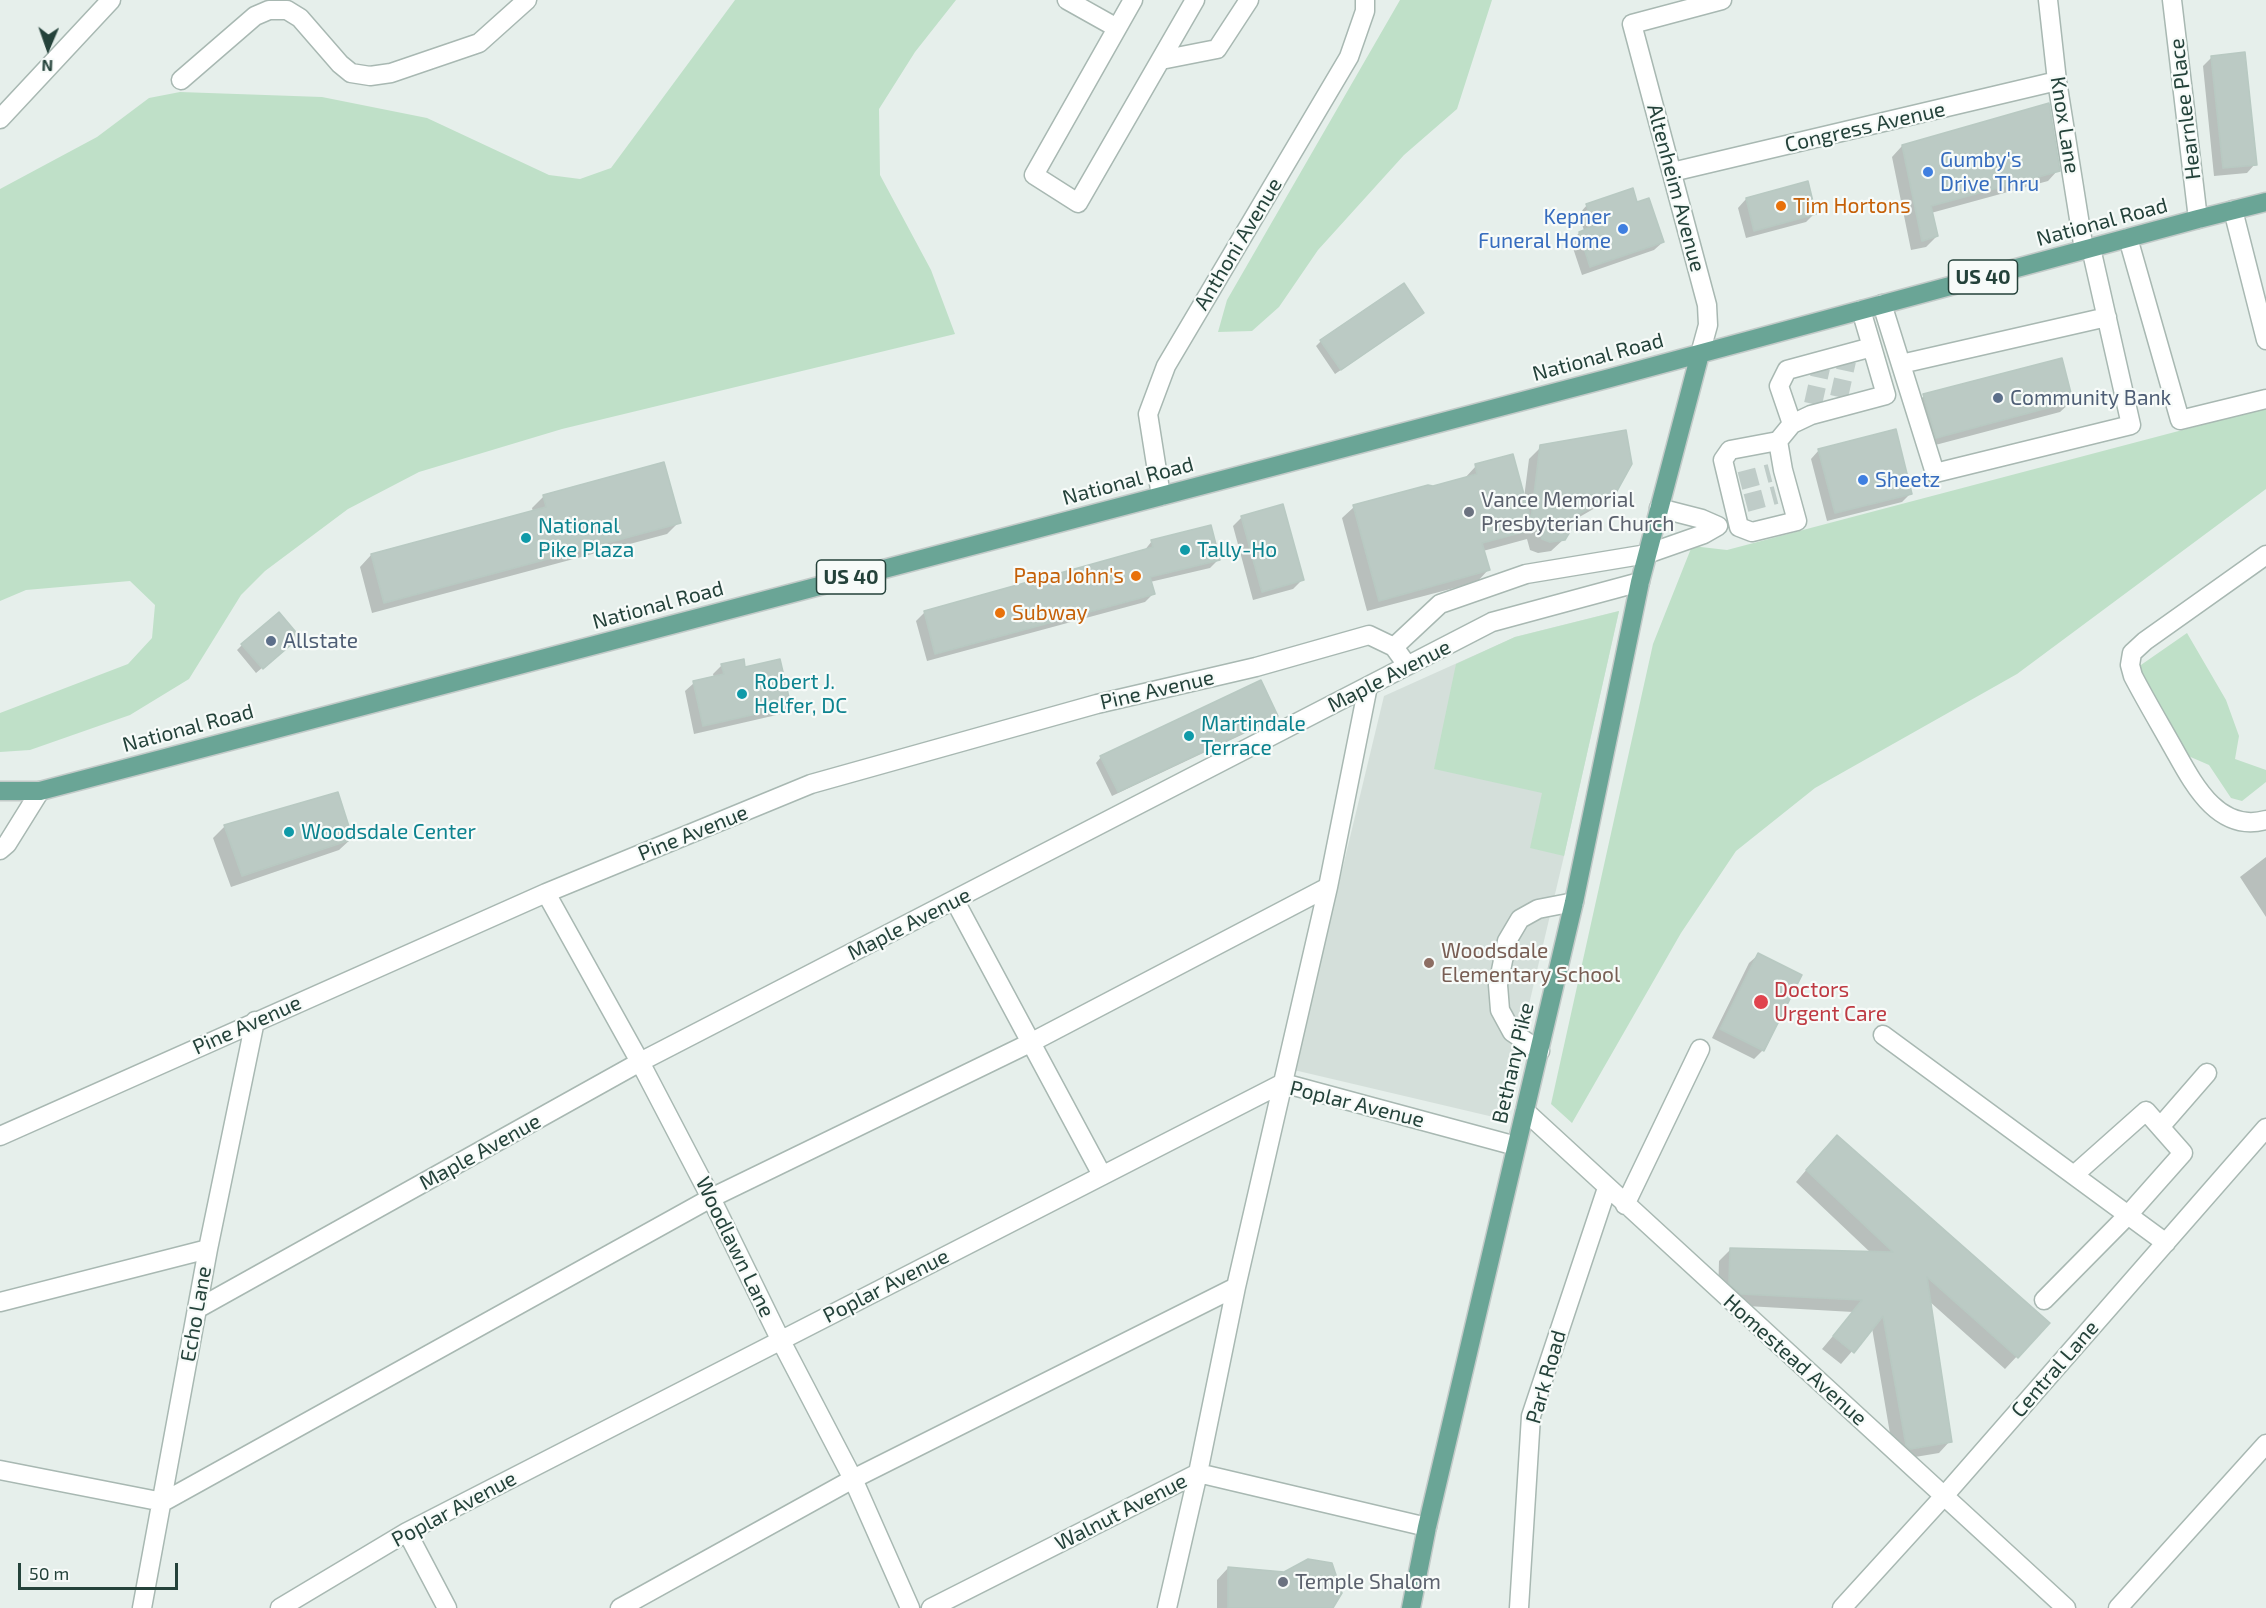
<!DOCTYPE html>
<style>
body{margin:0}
#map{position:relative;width:2266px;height:1608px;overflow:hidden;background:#e6efeb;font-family:"Exo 2",sans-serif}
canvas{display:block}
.north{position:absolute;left:18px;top:18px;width:60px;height:60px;-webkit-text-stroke:4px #f7fbf9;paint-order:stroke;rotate:182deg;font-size:16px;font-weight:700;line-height:24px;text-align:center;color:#24423a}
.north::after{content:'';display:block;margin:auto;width:21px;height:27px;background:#24423a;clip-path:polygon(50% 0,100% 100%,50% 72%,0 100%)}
.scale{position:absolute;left:18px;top:1563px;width:160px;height:27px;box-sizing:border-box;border:3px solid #24423a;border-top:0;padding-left:8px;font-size:18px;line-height:21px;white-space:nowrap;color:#24423a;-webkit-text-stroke:4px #f7fbf9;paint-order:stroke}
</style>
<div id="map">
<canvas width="2266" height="1608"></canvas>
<div class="north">N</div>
<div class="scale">50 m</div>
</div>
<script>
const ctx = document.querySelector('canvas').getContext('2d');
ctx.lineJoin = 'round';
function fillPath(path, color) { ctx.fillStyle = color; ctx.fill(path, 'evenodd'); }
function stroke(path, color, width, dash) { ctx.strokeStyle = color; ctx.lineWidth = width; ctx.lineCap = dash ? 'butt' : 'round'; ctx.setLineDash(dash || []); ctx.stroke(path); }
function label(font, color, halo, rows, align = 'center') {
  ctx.font = font + ' "Exo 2",sans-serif'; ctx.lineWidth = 4.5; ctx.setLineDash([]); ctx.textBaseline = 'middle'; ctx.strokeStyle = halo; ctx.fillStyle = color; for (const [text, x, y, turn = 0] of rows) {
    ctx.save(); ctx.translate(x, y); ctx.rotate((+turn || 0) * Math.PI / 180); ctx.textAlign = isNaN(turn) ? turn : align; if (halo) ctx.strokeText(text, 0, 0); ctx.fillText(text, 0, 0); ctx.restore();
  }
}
fillPath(new Path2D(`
 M1619,611L1564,856L1502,1119L1294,1070L1384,696L1515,637Z`), '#d4dfda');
fillPath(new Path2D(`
 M735,0H956L915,52L879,109L880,175L931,270L955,334L562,429L419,472L348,509L265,571L241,595L189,679L130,715L30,750L0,752V713L128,664L152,638L155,605L130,581L26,590L0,601V189L97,137L149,98L180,92L322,97L427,118L549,175L580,179L611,168Z
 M1400,0H1492L1457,109L1404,155L1318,250L1279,307L1252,331L1218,332L1227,300Z
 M2266,408V489L2017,674L1815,788L1736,851L1681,933L1572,1123L1551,1104L1653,644L1692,546L1727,550Z
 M1619,611L1564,856L1530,848L1542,793L1434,769L1456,664L1515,637Z
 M2187,633L2226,700L2239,736L2235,759L2266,770V782L2242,801L2231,798L2209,765L2186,755L2138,667Z`), '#bfe0c8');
fillPath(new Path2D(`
 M2212,57L2255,164L2247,173L2214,176L2203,66Z
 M1902,146L2058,170L2048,181L1931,213L1937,236L1926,247L1911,250L1892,157Z
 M1746,199L1815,213L1806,222L1746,238L1738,208Z
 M1636,203L1663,242L1654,250L1582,275L1571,242L1579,233L1584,231L1579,214L1587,205Z
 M1417,318L1335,374L1316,346L1321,341Z
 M1924,396L2072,401L2060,412L1924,448L1912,407Z
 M1541,447L1615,492L1602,504L1569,523L1564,539L1551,551L1538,553L1530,550L1527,539L1483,551L1488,570L1477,582L1367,611L1342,518L1354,507L1464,479L1476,466L1524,498L1529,459Z
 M1819,450L1911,493L1902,502L1827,521L1811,459Z
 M544,496L679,522L667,534L372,613L360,567L371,555L533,512L532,508Z
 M1242,517L1302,580L1293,589L1253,600L1233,526Z
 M1152,541L1218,560L1210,568L1150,582L1153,594L1145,602L927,661L916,621L924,613L1144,551Z
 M293,642L256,673L237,650L242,645Z
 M722,665L744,669L789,706L781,714L694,734L685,691L694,683L714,678L713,674Z
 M1276,716L1271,721L1112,796L1096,763L1101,757Z
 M225,826L351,839L339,850L231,887L213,838Z
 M2266,857V917L2240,877Z
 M1758,955L1763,1050L1754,1059L1712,1038L1749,963Z
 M1825,1148L2048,1323L2005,1369L1929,1301L1950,1441L1939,1453L1897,1460L1894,1457L1872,1328L1841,1364L1822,1349L1853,1312L1729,1305L1718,1296L1719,1261L1731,1249L1871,1253L1796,1182Z
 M1228,1568L1332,1608H1217V1580Z`), '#0003');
const building = new Path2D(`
 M2245,52L2257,165L2223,168L2211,56Z
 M2049,103L2060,171L1931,206L1938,236L1922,241L1902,145Z
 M1808,181L1816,214L1754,231L1746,198Z
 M1633,188L1637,202L1649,198L1664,242L1590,267L1579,232L1594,226L1586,204Z
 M1404,283L1424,313L1341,370L1320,340Z
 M2062,358L2073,401L1936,438L1923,394Z
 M1896,429L1912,494L1835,513L1818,449Z
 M1626,430L1632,464L1616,493L1570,519L1571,530L1565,540L1550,542L1542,539L1538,528L1482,543L1490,570L1379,601L1353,505L1428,485L1433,486L1477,474L1475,464L1513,454L1531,520L1540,445Z
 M664,462L681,523L384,603L371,554L546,507L543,495Z
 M1283,504L1304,580L1262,592L1241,516Z
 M1211,525L1220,560L1150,577L1155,594L935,654L924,611L1153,547L1151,540Z
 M279,612L300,637L263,669L241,644Z
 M744,659L745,667L780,659L791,706L703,726L693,681L724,674L721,664Z
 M1261,680L1278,716L1118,792L1100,756Z
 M338,792L353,839L242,876L224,825Z
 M1758,953L1802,975L1764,1051L1720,1029Z
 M1837,1135L2050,1323L2018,1358L1927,1277L1952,1442L1910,1449L1906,1445L1883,1316L1854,1353L1833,1336L1862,1300L1741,1294L1729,1284L1730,1248L1893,1252L1806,1170Z
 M1308,1559L1332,1563L1342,1593L1333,1608H1228V1567L1284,1572Z`);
fillPath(building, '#bbcac4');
stroke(building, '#b8c9c2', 1.5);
stroke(new Path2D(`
 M1839,397L1847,361
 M1813,404L1821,368
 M1740,481L1770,473
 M1746,503L1776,495`), '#bfccc8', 18, [18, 9]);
const minor = new Path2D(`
 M1067,0L1117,28
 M1133,0L1034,175L1078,203L1195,0
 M2048,0L2057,81L2084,250
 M2172,0L2198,219
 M1161,60L1217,49L1249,0
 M181,80L255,16L269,10H287L300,18L340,64L351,73L370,76L391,73L479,43L527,0
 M0,119L111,0
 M1672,172L2057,81
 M2233,210L2266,340
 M2128,238L2180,420L2266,399
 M1882,304L1935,473L2131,425L2091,248
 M1700,354L1708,325L1707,305L1632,24L1722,0
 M1901,364L2107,317
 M1792,424L1811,415L1886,395L1872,347
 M1778,441L1783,470L1797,521L1752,532L1739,527L1723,460L1730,450L1778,441L1792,424L1779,386L1787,370L1872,347L1861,310
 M1161,496L1148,414L1166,366L1349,57L1365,11V0
 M2266,555L2145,641L2132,653L2130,665L2133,676C2145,699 2158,721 2171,744C2191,779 2216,834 2266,820
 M1394,647L1440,604L1526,574L1647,554L1704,534L1718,526L1702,519L1659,508
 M0,850L7,844L40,791
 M546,893L640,1062L711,1198L781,1341L853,1479L910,1608
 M955,901L1102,1175
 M1883,1035L2166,1243
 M1540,1051L1512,1032L1500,1010L1498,985L1507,941L1520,919L1538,909L1574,902
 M1525,1111L2066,1608
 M2160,1127L2207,1073
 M0,1136L546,893L811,784L1097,704L1256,667L1369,635L1394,647L1407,665
 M1625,1205L1700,1049
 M2044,1300L2128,1215L2183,1153L2146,1111L2074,1175
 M0,1302L208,1249
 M197,1309L640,1062L1492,622L1640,582
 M0,1470L163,1502L711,1198L1032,1042L1328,887
 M407,1532L447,1608
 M142,1608L208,1249L255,1021
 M280,1608L407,1532L1283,1083L1516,1146
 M620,1608L853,1479L1236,1287
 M931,1608L1198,1473L1427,1527
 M1167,1608L1198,1473L1236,1287L1328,887L1368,686
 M1519,1608L1531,1416L1607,1188
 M1842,1608L1944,1496L2266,1128
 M2118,1608L2266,1444`);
const major = new Path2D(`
 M0,791H40L1610,378L2198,219L2266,202
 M1411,1608L1427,1527L1574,902L1640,582L1700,354`);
stroke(minor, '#a8b8b2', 21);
stroke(major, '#c2cac8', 21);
stroke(minor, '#fff', 18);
stroke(major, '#6aa596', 18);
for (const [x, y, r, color] of [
 [1928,172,6,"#3f7fe0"],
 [1781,206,6,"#e8710a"],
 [1623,229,6,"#3f7fe0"],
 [1998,398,6,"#5c6f8a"],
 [1863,480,6,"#3f7fe0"],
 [1469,512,6,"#6b7280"],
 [526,538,6,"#0f9aa8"],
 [1185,550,6,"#0f9aa8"],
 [1136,576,6,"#e8710a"],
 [1000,613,6,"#e8710a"],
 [271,641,6,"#5c6f8a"],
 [742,694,6,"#0f9aa8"],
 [1189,736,6,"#0f9aa8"],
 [289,832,6,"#0f9aa8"],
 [1429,963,6,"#8d6e63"],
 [1761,1002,8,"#e0444e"],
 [1283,1582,6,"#6b7280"]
]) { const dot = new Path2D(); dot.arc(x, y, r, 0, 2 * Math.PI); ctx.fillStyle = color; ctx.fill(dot); stroke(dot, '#f7fbf9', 2); }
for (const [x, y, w] of [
 [1983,277,69],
 [851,577,69]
]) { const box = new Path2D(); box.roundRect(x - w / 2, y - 17, w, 34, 4.5); ctx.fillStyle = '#f7fbf9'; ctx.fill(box); stroke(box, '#24423a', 1.5); }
label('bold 20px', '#24423a', null, [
 ["US 40",1983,277],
 ["US 40",851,577]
]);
label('21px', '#24423a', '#f7fbf9', [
 ["Hearnlee Place",2185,109,-97],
 ["Knox Lane",2065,125,81],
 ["Congress Avenue",1865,127,-13],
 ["Altenheim Avenue",1676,188,75],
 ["National Road",2102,222,-15],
 ["Anthoni Avenue",1238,244,-59],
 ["National Road",1598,357,-15],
 ["National Road",1128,481,-15],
 ["National Road",658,605,-15],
 ["Maple Avenue",1389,676,-27],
 ["Pine Avenue",1157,690,-13],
 ["National Road",188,728,-15],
 ["Pine Avenue",693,833,-22],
 ["Maple Avenue",909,924,-27],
 ["Pine Avenue",247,1025,-24],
 ["Bethany Pike",1513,1063,-77],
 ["Poplar Avenue",1357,1104,14],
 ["Maple Avenue",480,1152,-29],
 ["Woodlawn Lane",735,1247,64],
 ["Poplar Avenue",886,1286,-27],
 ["Echo Lane",196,1314,-80],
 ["Homestead Avenue",1795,1360,42],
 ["Central Lane",2055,1369,-49],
 ["Park Road",1546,1377,-74],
 ["Poplar Avenue",454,1509,-28],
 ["Walnut Avenue",1121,1512,-27]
]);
label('21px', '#366cbe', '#f7fbf9', [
 ["Gumby's",1940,160],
 ["Drive Thru",1940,184],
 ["Kepner",1611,217,"right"],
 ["Funeral Home",1611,241,"right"],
 ["Sheetz",1875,480]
], 'left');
label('21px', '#c56008', '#f7fbf9', [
 ["Tim Hortons",1793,206],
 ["Papa John's",1124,576,"right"],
 ["Subway",1012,613]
], 'left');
label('21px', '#4e5e75', '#f7fbf9', [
 ["Community Bank",2010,398],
 ["Allstate",283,641]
], 'left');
label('21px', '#5b616d', '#f7fbf9', [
 ["Vance Memorial",1481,500],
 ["Presbyterian Church",1481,524],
 ["Temple Shalom",1295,1582]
], 'left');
label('21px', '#0d838f', '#f7fbf9', [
 ["National",538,526],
 ["Pike Plaza",538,550],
 ["Tally-Ho",1197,550],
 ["Robert J.",754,682],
 ["Helfer, DC",754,706],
 ["Martindale",1201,724],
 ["Terrace",1201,748],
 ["Woodsdale Center",301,832]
], 'left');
label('21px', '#785e54', '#f7fbf9', [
 ["Woodsdale",1441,951],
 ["Elementary School",1441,975]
], 'left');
label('21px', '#be3a42', '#f7fbf9', [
 ["Doctors",1774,990],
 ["Urgent Care",1774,1014]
], 'left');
</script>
